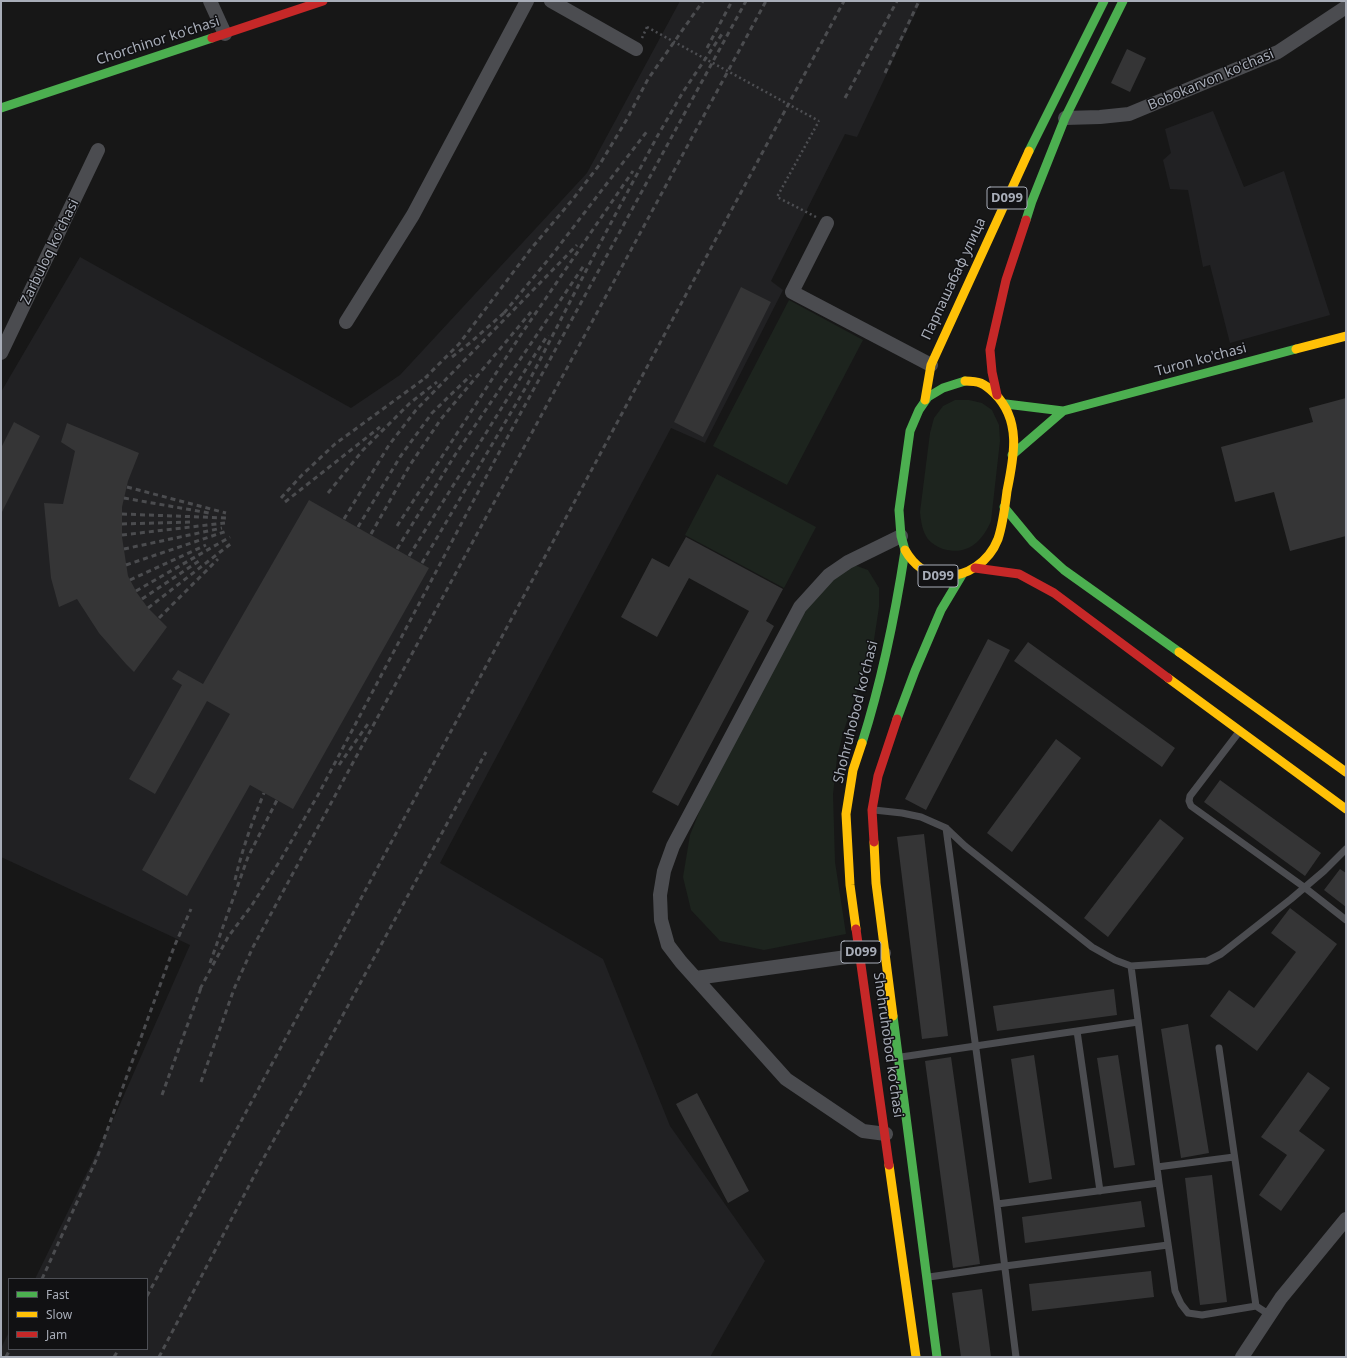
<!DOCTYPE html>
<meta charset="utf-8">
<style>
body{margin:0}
#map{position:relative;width:1347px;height:1358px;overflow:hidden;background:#171717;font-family:"Noto Sans",sans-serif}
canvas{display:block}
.frame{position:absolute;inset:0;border:2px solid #a8adb8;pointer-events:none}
.legend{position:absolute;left:8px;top:1278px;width:140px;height:72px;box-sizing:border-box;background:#111113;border:1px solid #4d4f55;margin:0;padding:5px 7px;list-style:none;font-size:12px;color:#a8adb8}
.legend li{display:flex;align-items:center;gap:8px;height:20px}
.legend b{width:20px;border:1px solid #4d4f55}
</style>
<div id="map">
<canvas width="1347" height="1358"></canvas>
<div class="frame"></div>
<ul class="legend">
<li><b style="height:5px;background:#4caf50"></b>Fast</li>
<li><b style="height:5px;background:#ffc107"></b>Slow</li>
<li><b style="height:5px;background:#c62828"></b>Jam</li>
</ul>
</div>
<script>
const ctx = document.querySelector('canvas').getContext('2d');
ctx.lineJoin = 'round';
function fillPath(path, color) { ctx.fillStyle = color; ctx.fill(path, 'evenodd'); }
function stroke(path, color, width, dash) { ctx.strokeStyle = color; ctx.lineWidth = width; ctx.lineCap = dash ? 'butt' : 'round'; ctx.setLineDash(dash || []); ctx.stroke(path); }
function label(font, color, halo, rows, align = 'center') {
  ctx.font = font + ' "Noto Sans",sans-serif'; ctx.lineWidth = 3; ctx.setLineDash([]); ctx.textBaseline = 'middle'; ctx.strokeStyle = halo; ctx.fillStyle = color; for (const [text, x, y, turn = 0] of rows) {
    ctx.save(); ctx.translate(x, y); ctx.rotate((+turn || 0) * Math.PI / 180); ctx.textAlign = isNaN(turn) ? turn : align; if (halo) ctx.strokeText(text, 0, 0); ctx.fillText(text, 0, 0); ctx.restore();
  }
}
fillPath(new Path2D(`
 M680,1H921L857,137L845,134L771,281L783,290L705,443L671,428L440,863L603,959L670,1126L765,1261L710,1357H1V1348L9,1332V1349H147V1279H35L117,1111L190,945L1,857V392L80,257L351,408L400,375L587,173Z
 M1213,111L1244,187L1284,171L1330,315L1230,343L1210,265L1203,267L1188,190L1170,189L1163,160L1171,153L1165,129Z`), '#212123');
fillPath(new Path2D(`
 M789,300L863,340L787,485L713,446Z
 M955,400H969L982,403L992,410L999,425L1000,441L991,521C982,542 967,556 943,549C937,547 929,542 926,536C922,529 921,521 920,512L930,433L934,418L943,406Z
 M717,474L816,527L784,588L685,535Z
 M854,565L868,570L879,588V607L874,640L843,733L837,758L833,794L835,862L846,934L764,950L720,941L691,910L683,877L690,835L713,778L813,598L838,572Z`), '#1d241e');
fillPath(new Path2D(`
 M1127,49L1146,58L1130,92L1111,83Z
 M741,287L771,302L703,437L674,422Z
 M1346,398V536L1290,551L1274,492L1235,502L1221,447L1313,422L1309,408Z
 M14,422L40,436L1,514V448Z
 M67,423L139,453L128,481L122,507V537L128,576L137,593L148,608L167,627L134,672L126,664L99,633L77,599L59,607L51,578L44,503L63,504L75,451L61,442Z
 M309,500L429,568L293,809L250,785L187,896L142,870L230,714L207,701L155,794L129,779L182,685L172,679L178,670L203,684Z
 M686,537L783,589L766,621L774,626L678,806L652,792L749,611L689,578L657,637L621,617L652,558L669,567Z
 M988,639L1010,650L926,810L905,799Z
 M1028,642L1175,748L1162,767L1014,661Z
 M1056,739L1081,758L1012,852L987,833Z
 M1220,780L1321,853L1305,876L1204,802Z
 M1160,819L1184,838L1108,937L1084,918Z
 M924,834L948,1036L922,1039L897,837Z
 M1340,869L1346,873V907L1324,890Z
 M1290,908L1337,944L1257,1051L1210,1016L1229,990L1254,1008L1296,952L1271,933Z
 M1114,989L1117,1015L997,1031L993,1006Z
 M1188,1024L1209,1153L1181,1158L1161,1029Z
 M1034,1055L1052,1179L1029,1183L1011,1059Z
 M1118,1055L1135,1165L1114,1168L1097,1058Z
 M951,1057L980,1264L953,1268L925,1061Z
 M1308,1072L1330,1088L1299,1131L1325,1150L1281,1211L1259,1195L1287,1155L1261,1137Z
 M697,1093L749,1191L728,1203L676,1104Z
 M1212,1175L1227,1302L1200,1305L1185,1178Z
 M1141,1201L1145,1227L1025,1243L1022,1217Z
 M1151,1271L1154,1297L1032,1311L1029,1284Z
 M982,1289L991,1357H961L952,1293Z`), '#353536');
stroke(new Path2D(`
 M642,38L647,27
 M816,217L777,197L819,121`), '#4d4e52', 2.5, [2, 3]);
stroke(new Path2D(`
 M1239,732L1190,796L1189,801L1191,806L1304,887L1346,920
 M874,810L902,813L921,817L946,828L965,846L1092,947L1115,960L1131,966L1207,961L1221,954L1291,899L1324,871L1346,849
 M946,828L997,1204L1016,1357
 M1131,966L1159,1183L1175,1291L1181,1304L1188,1313L1202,1315L1256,1306
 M1077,1031L1100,1191
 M1219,1048L1256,1306L1270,1315
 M901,1057L1138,1022
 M1157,1167L1234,1157
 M997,1204L1159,1183
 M929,1277L1005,1266L1168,1245`), '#4b4c50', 7);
stroke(new Path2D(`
 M210,1L225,34
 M551,1L636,49
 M1065,118L1100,117L1129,114L1278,52L1346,7
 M827,223L792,292L931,365
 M346,322L413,215L527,1
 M1,353L98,150
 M696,978L861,955L884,953
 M886,1134L863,1131L786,1079L681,962L668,945L661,920L660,895L664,871L673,846L800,607L829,575L848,562L901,536
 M1242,1357L1281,1298L1346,1219`), '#4b4c50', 14);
stroke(new Path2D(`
 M1,108L212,38
 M1029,151L1104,1
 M1026,220L1032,201L1065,118L1123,1
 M1006,404L1063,411L1296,349
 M1012,455L1063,411
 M1004,507L1033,542L1064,570L1179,652
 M905,550L901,536L899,510L910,431L919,410L928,397L943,388L965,381
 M897,719L915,671L941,610L962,575
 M862,743C882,680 895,616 905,551
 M893,1016L937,1357`), '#4caf50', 9);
stroke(new Path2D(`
 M1296,349L1346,336
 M925,400L931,365L1029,151
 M905,550C913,564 926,575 943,576C967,577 989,562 998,539C1003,524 1005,507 1007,491C1014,457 1022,420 994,393C984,383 979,381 965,381
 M1179,652L1346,772
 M1168,678L1346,809
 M874,842L876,883L893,1016
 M856,929L850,885L846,814L853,770L862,743
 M889,1165L916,1357`), '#ffc107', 9);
stroke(new Path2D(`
 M212,38L323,1
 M997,395L992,372L990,350L1006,280L1026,220
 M975,568L1019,574L1054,593L1168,678
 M874,842L872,810L878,776L897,719
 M856,929L889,1165`), '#c62828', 9);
stroke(new Path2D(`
 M707,48L732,1
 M885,73L919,1
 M845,98L897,1
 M504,313L552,255L648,130
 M452,357L471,342L505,312
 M425,378L459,344L530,250L573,199L600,164L627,119L648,79L703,1
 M127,487L226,513
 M328,493L363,450L410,403L437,382
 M124,498L209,513
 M281,498L301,476L335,444L428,376
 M285,502L380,427
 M122,514L226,518
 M344,519L389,445L416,410L577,245
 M122,524L190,522
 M397,526L520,336L633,171
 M358,527L400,457L432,413L471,375
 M371,534L410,465L441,419L531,312
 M122,535L225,523
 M124,549L222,528
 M397,549L455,455L585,264
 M409,556L536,353L548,335
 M422,563L526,387L605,234L658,135L683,92L722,34
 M126,565L227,531
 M130,580L206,545
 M136,591L230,537
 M142,599L202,559
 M148,608L233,542
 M159,618L218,559
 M339,765L370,721
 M235,880C242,850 252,822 264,793
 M210,963L248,857L277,800
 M200,989L228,937L252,905L281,859L318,795L495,460L746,1
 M201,1082L234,989L253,947L766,1
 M162,1095L202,985
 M42,1279L97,1158L174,947L191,909
 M147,1296L844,1
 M6,1357L10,1349
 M114,1357L119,1349
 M159,1357L262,1161L301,1092L486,752`), '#4b4c4f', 3, [5, 4]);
stroke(new Path2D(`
 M647,27L819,121`), '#4d4e52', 2.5, [2, 3]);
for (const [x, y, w] of [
 [1007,198,40],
 [938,576,40],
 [861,952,40]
]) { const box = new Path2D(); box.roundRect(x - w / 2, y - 11, w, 22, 3); ctx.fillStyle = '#111113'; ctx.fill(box); stroke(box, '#a8adb8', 1); }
label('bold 13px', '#a8adb8', null, [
 ["D099",1007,198],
 ["D099",938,576],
 ["D099",861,952]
]);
label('14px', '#a8adb8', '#111113', [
 ["Chorchinor ko'chasi",158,41,-18],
 ["Bobokarvon ko'chasi",1211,80,-23],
 ["Zarbuloq ko'chasi",50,252,-64],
 ["Парпашабаф улица",954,279,-65],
 ["Turon ko'chasi",1201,360,-15],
 ["Shohruhobod koʻchasi",856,712,-76],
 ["Shohruhobod koʻchasi",888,1045,82]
]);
</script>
